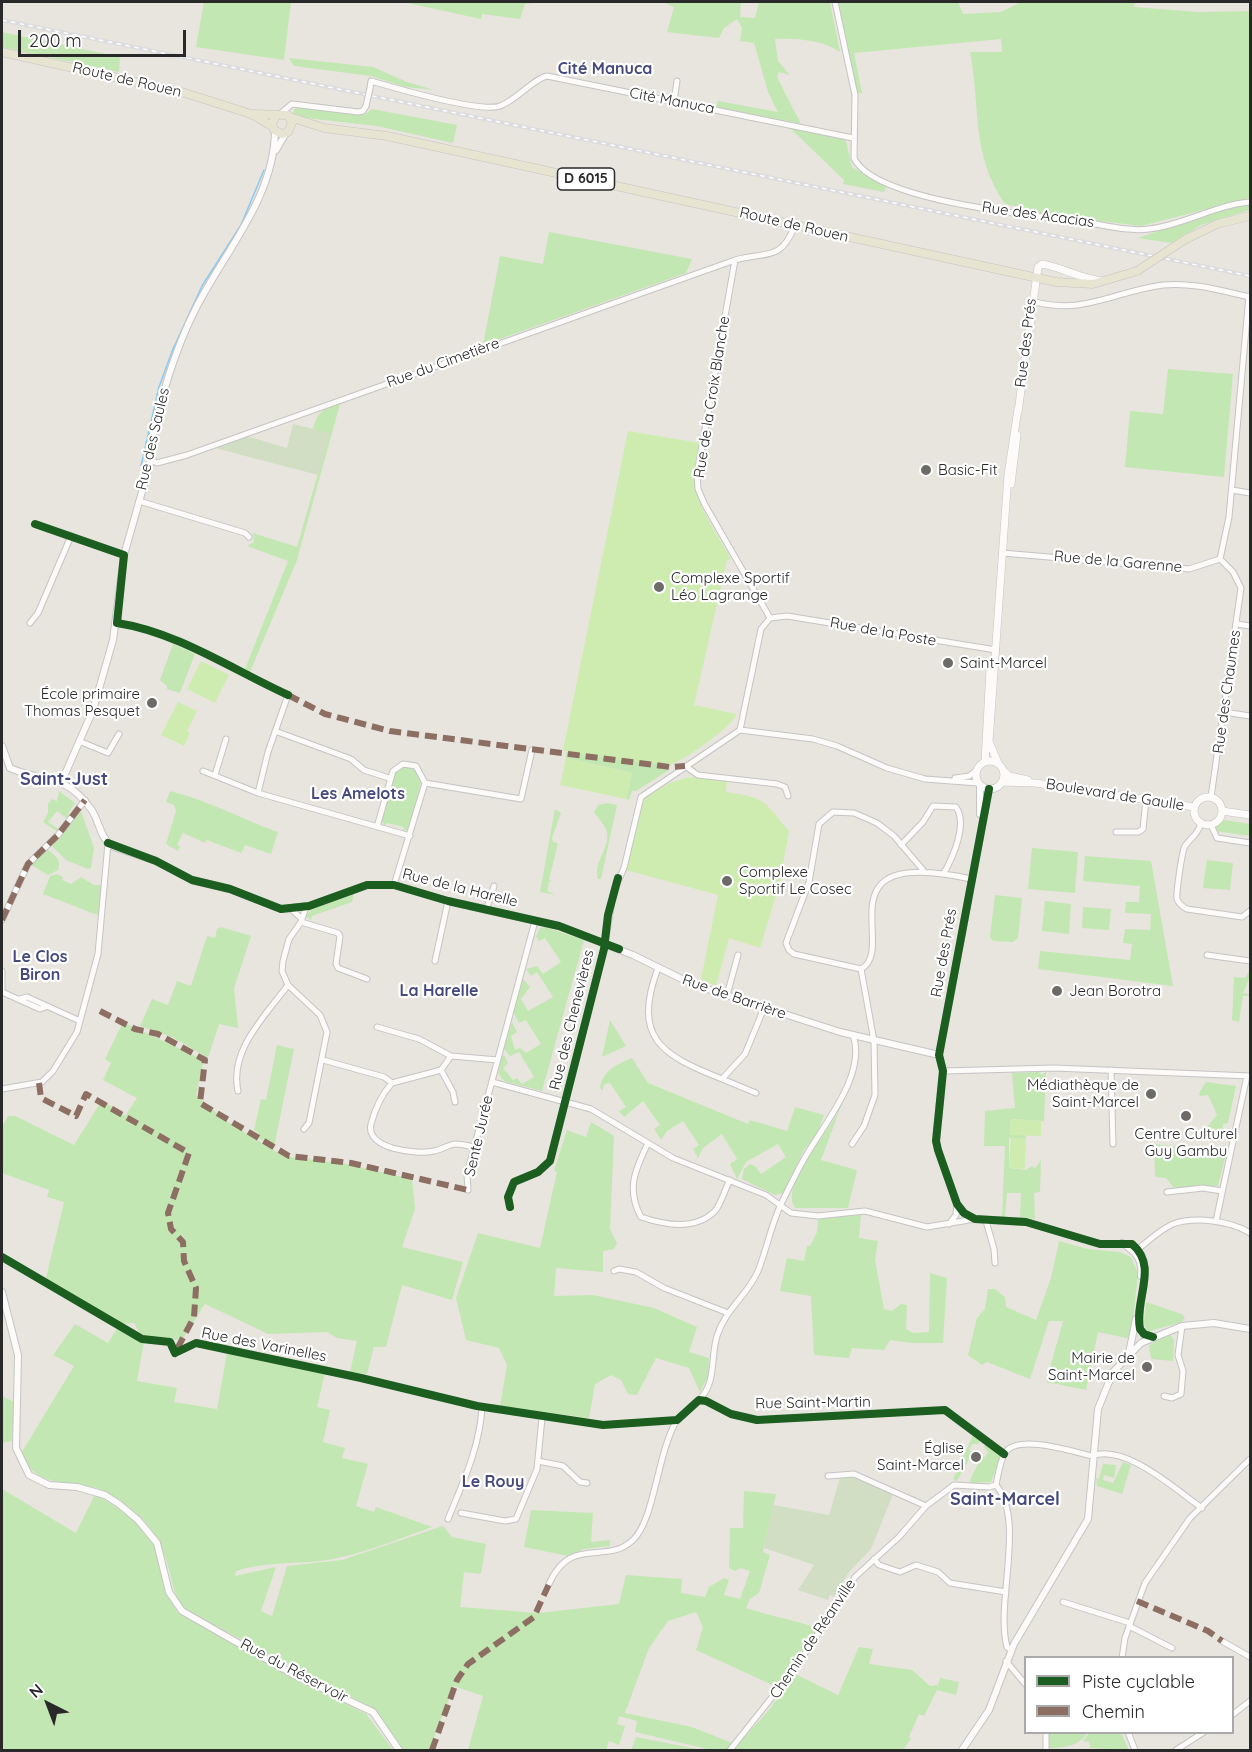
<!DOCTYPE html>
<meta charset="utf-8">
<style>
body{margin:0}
#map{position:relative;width:1252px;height:1752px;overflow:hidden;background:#e8e5de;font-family:Quicksand,sans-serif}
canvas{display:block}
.frame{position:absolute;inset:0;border:3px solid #292929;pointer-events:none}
.legend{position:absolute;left:1024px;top:1656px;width:210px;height:78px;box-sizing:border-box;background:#fff;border:2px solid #a9a9a9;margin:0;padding:8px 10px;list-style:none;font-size:18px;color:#292929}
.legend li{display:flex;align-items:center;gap:12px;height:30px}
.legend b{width:30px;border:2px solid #a9a9a9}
.north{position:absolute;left:18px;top:1674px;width:60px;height:60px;-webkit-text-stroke:4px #fff;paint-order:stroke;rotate:318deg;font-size:16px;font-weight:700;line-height:24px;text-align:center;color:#292929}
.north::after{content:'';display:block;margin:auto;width:21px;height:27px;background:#292929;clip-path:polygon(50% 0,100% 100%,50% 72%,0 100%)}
.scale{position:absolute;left:18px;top:30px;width:168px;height:27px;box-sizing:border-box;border:3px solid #292929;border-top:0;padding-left:8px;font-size:18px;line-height:21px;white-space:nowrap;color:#292929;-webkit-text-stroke:4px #fff;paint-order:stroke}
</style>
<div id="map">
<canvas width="1252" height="1752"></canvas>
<div class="frame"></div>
<ul class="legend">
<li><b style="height:8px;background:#1b5e20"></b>Piste cyclable</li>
<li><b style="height:8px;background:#8d6e63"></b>Chemin</li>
</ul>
<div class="north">N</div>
<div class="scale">200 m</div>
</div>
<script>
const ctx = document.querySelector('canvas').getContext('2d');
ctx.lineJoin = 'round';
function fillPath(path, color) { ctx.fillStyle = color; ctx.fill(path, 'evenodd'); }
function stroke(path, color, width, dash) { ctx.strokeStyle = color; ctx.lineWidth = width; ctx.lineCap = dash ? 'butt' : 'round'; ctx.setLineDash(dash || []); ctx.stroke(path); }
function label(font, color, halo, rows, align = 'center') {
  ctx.font = font + ' Quicksand,sans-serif'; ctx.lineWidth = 4.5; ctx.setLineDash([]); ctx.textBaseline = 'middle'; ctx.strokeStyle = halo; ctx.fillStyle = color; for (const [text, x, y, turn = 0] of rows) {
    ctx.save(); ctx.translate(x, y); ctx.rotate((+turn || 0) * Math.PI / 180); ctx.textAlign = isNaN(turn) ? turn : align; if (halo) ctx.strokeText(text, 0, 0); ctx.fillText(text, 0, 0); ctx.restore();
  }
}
fillPath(new Path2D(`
 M204,2H291L284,60L196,47Z
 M403,2H541L525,4L520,19L482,14L481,19Z
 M663,2H741L740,17L755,18L759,2H830L840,52C823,40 795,38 775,39L778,61L790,75L779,72L777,77L801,124L716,107L718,101L778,112L768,92L754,43L740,41L742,28L737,19L724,28L719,38L667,32L674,7Z
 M838,2H958L963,14L1001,12L1021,2H1135L1134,7L1198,12L1250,11V198L1141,226L1020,211L1018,207L1005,204C970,153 981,107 970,52H1002L1001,39L854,53L862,93H856Z
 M2,32L120,57L119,72L2,47Z
 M289,58L373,67L407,82L434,90L405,87L371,76L294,66Z
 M301,107L364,115L372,109L457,125L453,143L377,126L297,117L293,113L295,109Z
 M789,127L840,137L846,141L852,167L886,186L884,192L843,184L844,180Z
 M1250,204V210L1201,225L1171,243L1138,238L1216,211Z
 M549,232L692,259L686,273L483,345L500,256L543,264Z
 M1168,369L1233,374L1224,477L1125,467L1130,411L1163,414Z
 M337,404H340L297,560L250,672L245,669L288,561L247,546L254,542L253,533L297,547L329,434L313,429C317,413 322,410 337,404Z
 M173,644L195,654L180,693L167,689V686L160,680Z
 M566,752L661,764H671L669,770L636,791H632L629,800L626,799L632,773L566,758Z
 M402,766L416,768L422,779L410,828L403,831L404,827L387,823L384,826L381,818L394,773Z
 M59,791L75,803L68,814L71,816L68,819L57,811L49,821L48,817L49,823L60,830L58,832L43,822L48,813V804L52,799L57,801Z
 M170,791C207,800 242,819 278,832L271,854L245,845L241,853L207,840L205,843L183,833L177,845L180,846L178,851L166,844L176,811L174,805L166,802Z
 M608,803L617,805L601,879H598C593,862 609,851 607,833C606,825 598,819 594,812L598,805Z
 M555,809L561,813L552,838L553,842L558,843L549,880L553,881L549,882L547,891L556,895L540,892Z
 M81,811L94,848L91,868L88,869L66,860L52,846Z
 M1225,820L1250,824V836L1215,831V826Z
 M1032,848L1078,852L1075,893L1028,889Z
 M47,849C55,856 62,859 58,870L48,875L31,865Z
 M1085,856L1151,861L1173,986L1038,969L1040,951L1130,960L1132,944L1123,943L1125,929L1150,930L1151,914L1125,913L1126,902H1139L1140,886L1083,881Z
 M1207,860L1233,863L1230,890L1203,888Z
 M57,874L63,877L62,880L71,884L81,877L94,885H103L99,904L100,916L43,894L50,876Z
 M354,893L352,902L312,916L311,920L306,916L312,909Z
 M995,895L1022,898L1018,938L1013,942L993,941L990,937Z
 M1045,901L1071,904L1069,934L1042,931Z
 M1083,907L1111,909L1109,930L1082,928Z
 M221,927L251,936L234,988L238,1028L219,1024L208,1058L174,1038L140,1026L152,999L168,1005L177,981L191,986L207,936L215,938L217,929Z
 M545,927L584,940L542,1091L504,1081L498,1073L502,1056L504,1055L508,1063L503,1068L513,1080L517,1078L522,1084L534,1077L519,1052L510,1056L503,1048L512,1022L517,1032L511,1036L515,1050L520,1048L526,1053L541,1044L526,1020L519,1023L513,1012L523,979L530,987L521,999L528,1011L553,997L537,972L531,976L526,969L537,966L543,974L561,962L545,938L539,941L536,936L540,928Z
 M1250,970V977L1243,993L1250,994V996H1243L1239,1022L1232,1020L1234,977L1245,978Z
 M610,1020L626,1046L602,1057Z
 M123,1022L204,1060L196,1095L226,1121L283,1156L346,1164L412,1179L415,1209L402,1247L463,1262L452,1300L402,1285L386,1347H374L367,1374L350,1372L357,1341L337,1338L327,1332L268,1334L205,1304L182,1340L147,1337L139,1332L134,1323L120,1324L46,1278L64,1202L47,1197L49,1190L2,1173V1127L8,1116H15L74,1145L102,1100L125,1116L137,1098L103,1080L111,1063L105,1059Z
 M277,1045L294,1049L274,1147L258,1138L259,1134L254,1130L261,1099L266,1100Z
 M632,1058L648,1083L748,1124L750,1120L787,1131L795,1107L824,1115L818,1132L804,1150L783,1193L775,1195L742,1179L744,1169L750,1164L755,1166L761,1174L786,1157L778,1144L746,1162L737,1179L730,1164L737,1159L722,1134L703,1148L698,1158L693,1149L699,1145L683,1121L667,1131L661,1140L654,1129L660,1125L643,1101L624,1117L619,1111L626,1107L610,1083L605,1084L602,1091L600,1088C603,1070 616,1065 632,1058Z
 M856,1066L821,1160L857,1170L848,1208H795C780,1186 826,1135 837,1114C844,1098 850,1081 856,1066Z
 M1039,1072L1042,1075L1046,1072L1044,1121L1011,1119L1010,1134L1026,1135V1138H1009V1168L1026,1170L1032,1166L1035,1168L1041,1160L1040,1192L1034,1193L1035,1219L1020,1217L1021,1193H1007L1005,1217H1002L1005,1146H984L985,1111L1015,1108L1012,1073Z
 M1206,1082L1236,1086L1228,1123L1223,1124L1221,1141L1202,1137L1204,1130L1217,1115L1208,1095L1200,1096L1199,1093Z
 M591,1122L614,1136L610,1229L617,1243L614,1249L603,1251V1272L556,1268L554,1296L593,1295L654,1308L697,1327L689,1352L709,1358L708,1376L700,1392L689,1368L656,1358L637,1395L628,1394L621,1380L611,1375L595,1384L589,1418L500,1406L507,1365L499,1348L466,1340L456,1298L478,1233L540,1248L557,1172L554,1171L567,1130L586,1137Z
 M1154,1144L1207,1150L1208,1146H1221L1220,1153L1226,1154L1218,1186L1174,1188L1166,1178L1155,1177Z
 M861,1214L859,1238L878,1241L875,1260L884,1309L892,1311L901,1304L907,1305L906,1329L913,1333L929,1332L930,1273L947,1278L943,1343H912L890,1340L884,1350L852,1348L849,1358L814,1355L811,1296L780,1291L787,1258L804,1261L807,1246H810L817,1232L818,1219Z
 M1059,1241L1087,1249L1120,1252L1131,1257L1138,1273L1131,1339L1098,1332L1086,1390L1046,1382L1063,1321H1049L1030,1379L987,1362L982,1365L968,1355L977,1318L985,1309L988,1289H995L1005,1297L1006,1307L1036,1320L1051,1278Z
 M1146,1302L1182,1314L1185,1318L1182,1322L1146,1332L1144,1323Z
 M75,1324L108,1343L118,1327L144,1342L137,1381L177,1388L174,1402L217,1409L227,1353L325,1373L317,1407L330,1410L323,1442L345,1448L342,1458L368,1464L356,1506L374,1512L376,1507L432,1527C396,1540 358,1556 320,1561C291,1564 264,1562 236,1571L235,1576L276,1567L261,1611L272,1616L287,1566L342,1560L443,1526L452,1537L486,1544L481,1574L464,1572L460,1607L539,1613L619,1604L626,1575L682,1579L681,1593L705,1597L709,1587L724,1578L729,1580L724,1595L740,1599L750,1571L741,1568L735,1571L729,1568L730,1528H743L744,1491L776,1494L763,1552L770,1555L759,1593L750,1599L746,1608C770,1616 790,1619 814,1627L816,1631L777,1687L696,1650L703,1627L696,1612L668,1621L649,1648L625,1713L692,1727L732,1743L726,1750H711L635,1732L637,1721L619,1716L617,1724L625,1726L619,1745L609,1741L606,1750H468L483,1696L454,1686L429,1750H402L379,1720L361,1702L183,1609C174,1596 173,1585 169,1570C164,1548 153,1527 135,1512C126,1505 115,1496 104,1491C71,1477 41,1492 20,1455L74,1366L53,1355Z
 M1170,1334L1174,1340L1173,1361L1151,1359L1149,1345Z
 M2,1396L14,1402L12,1441L2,1443Z
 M974,1433L998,1454L1000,1458L991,1482L971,1483L970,1480L982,1456L985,1457L988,1452L984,1447L986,1444L980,1441L978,1444H972L969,1450L973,1452L957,1481L953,1479Z
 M1123,1462L1131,1465L1122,1494L1097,1486L1096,1478L1099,1479L1103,1464L1116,1465L1114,1478L1104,1475L1103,1480L1113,1483Z
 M2,1489L76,1533L95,1494C114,1505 146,1526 155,1546C164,1568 165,1591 177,1612L366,1714L393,1750H2Z
 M531,1510L593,1513L591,1542L610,1540V1546L584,1549L568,1556L524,1547Z
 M859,1647L873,1649L869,1664L912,1670L930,1686L938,1685L940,1678L959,1682L956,1695L937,1690L924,1716L919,1714L909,1737L911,1739L903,1750H733L769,1710L795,1674L838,1695Z
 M1048,1733H1087C1080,1746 1063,1748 1049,1748Z
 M1089,1733H1121L1129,1750L1090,1748L1089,1742L1083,1741Z
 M636,1737L702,1750H631Z`), '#c3e7b3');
fillPath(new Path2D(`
 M293,424L330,433L318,475L215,448L247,436L287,448Z
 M840,1478H854L893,1494L871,1549L849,1572L834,1597L830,1595L828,1600L798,1590L814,1565L764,1548L773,1505L829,1515Z`), '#d1dec4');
fillPath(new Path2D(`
 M628,431L700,443C684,494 707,515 731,559L727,560L694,705L737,714C730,728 688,758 672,764C664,767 570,754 563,750Z
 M201,661L229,675L215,703L187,689Z
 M178,702L197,711L187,731L190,733L184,746L161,735Z
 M566,758L632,773L626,799L560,785Z
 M693,777L727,781L726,792C768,798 763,801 789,831L780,882L760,948L729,938L716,986L701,979L718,895L626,870L641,804C652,789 675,779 693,777Z
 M1011,1119L1041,1121V1136L1010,1135Z
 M1011,1138H1026L1025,1169L1009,1168Z`), '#cfecb0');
stroke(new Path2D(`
 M141,466L159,387L173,349L202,286L241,225L264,170`), '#8acaf1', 1.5);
const minor = new Path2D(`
 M835,2L855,95L854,158C874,201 1031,215 1077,221C1101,224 1126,232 1149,229C1184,225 1215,205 1250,202
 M370,88L371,81C395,88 481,113 500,106C518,99 533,79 547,76L853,138
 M674,101L677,81
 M280,114L292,104L358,112L363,111L366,106
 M1032,301C1083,316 1115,291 1163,285C1193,282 1222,291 1250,297
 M151,460L157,463L187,455L735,260
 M1232,490L1250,493
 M139,501L245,533L249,537
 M35,524L124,555
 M1002,553L1189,569L1220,559
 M1220,559L1229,517L1249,296
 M770,618L787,616L996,650
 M30,623L38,613L71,536
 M117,623C177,632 233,670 288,695L268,752L258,793L410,836
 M1237,624L1250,626
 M1224,712L1250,716
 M740,730L761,629L770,618L705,505L698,489L697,474L735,260C767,251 781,262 795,225
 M275,731L351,759L364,770L389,778
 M79,741L108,753L119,734
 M685,766L698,775L777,784L785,787L788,796
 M203,771L258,793
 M215,775L226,739
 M955,778L969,776L977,770
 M425,783L521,799L532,750
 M1211,797L1241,588L1233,572L1220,559
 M1201,823C1198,835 1191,837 1185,846C1182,851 1176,893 1177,899C1179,904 1183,907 1187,909L1242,917L1250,911
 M1211,825L1217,838L1250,843
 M377,827L393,771L403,764L416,766L425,783L394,885
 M1116,832H1138L1143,829L1146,799
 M901,845L923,822L933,806L956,807C968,824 953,857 944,873
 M291,909L302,919
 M486,910L494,886
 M2,920L28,864L58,835L85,800
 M301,922L338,933L340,936L336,964L338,968L367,979
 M1207,955L1250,961
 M435,961L448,901
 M658,968C632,1038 661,1055 722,1079L745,1054L764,1008
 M861,969L794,954L789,950L786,943L809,882L819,824L833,812L854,813L877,823L894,836L923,870
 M2,971V989
 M288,985L320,1015L327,1032L309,1123L304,1129
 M2,992L40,1009L46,1007
 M727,995L738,955
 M20,999L27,997L80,1021
 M377,1027L419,1039L451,1056L498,1060
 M451,1056L441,1070L392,1083C381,1095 375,1109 371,1124C365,1149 417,1155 434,1151C441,1150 449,1144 456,1144C462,1144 468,1146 474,1147
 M323,1060L384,1077L392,1083
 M441,1070L453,1092L455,1102
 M1111,1070L1113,1144
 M943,1071L1054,1068L1250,1076
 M722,1079L756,1093
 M492,1082L591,1109L673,1158L766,1195L791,1213L818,1216L865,1211L927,1227L975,1219
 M2,1089L42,1082L53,1071L77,1032L98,954L108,843
 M238,1091C229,1050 266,1015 288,985L282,971L283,961L289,939L301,922L306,907
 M648,1143C635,1170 626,1189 641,1217C665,1225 695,1231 715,1211C721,1204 725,1189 730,1180
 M852,1144L864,1126L875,1095L874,1041L861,969C899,949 817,845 971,879
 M468,1190L467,1174L535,921
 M1167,1192L1203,1188L1222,1191
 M510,1207L508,1197L514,1182L538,1172L550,1161L604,949L614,890L624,868L641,797L740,730L813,739L837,746L887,768L925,779L978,783
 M986,1221L994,1249L995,1263
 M1216,1221L1247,1076
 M949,1224L956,1215L957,1204
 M1135,1252C1146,1243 1159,1230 1173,1224C1195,1216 1231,1221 1250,1233
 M2,1257L142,1339L170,1342L175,1353L196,1343L361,1378L477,1406L603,1425L677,1420L699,1400L706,1401L731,1414L757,1420L945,1410L1004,1454
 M614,1271L619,1269L636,1272L664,1288L728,1313
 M1164,1396L1172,1398L1181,1394L1183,1371L1178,1355L1182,1326
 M699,1400C717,1382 710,1359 717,1336C725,1309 748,1295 758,1271C767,1249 771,1224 782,1202C790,1186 798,1169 807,1154C825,1123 867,1073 853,1035
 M538,1461L563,1466L580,1482L587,1483
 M828,1476L854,1474L926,1506
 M996,1485C1026,1521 995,1602 1007,1647L1011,1650
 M461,1513L505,1521L516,1519L537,1469L542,1418
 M448,1519C463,1482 480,1447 482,1407
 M874,1559L879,1565L900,1572L916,1565L938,1572L950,1583L1006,1592
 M549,1584C571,1534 606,1566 633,1540C655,1519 657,1453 677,1420
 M1063,1602L1130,1623
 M1129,1626L1172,1648
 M1222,1641L1250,1657
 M1122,1658L1125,1638L1145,1583L1190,1518L1250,1459
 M1006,1661L1026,1685
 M1232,1715L1250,1701
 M1046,1732V1750
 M1128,1732L1135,1750
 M730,1750L796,1667L855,1577L899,1537L926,1506L954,1485L989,1487L996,1485C998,1475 1000,1461 1005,1453C1017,1433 1074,1452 1092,1456C1125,1443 1176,1490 1202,1508
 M1176,1750L1204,1732`);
const tertiary = new Path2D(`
 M276,150L286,133
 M2,746L10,768
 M10,768C46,784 64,772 91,809C99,820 100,837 111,846L156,861L192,880L230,889L281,909L309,906L367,885H394L448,901L559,926L633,955L692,984L840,1032L939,1055
 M62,781L93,710L113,640L124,555L151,460L149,453C159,403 172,356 195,310C224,252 274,199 275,131
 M989,789L939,1055L943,1071L936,1141L938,1150L957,1204L964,1213L975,1219L1026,1222L1100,1244H1132C1159,1267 1134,1299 1140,1329L1144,1334L1153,1337
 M980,814V785
 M1122,1243C1136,1252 1143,1259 1141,1276
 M2,1292L18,1355L16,1448L29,1475L49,1485L77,1487L105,1495L119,1504L138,1520L157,1543L169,1592L182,1611L294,1675L373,1712L399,1750
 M1129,1353L1136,1319
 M962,1750L989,1710L1014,1644L1088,1519L1098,1409L1113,1372L1141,1343L1182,1326L1214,1323L1250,1329`);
const secondary = new Path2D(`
 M1018,412L1038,267L1042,264C1061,267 1079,278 1101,281
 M1011,484L1017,435
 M976 775a14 14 0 1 1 28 0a14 14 0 1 1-28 0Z
 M985,762L990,669
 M998,763L989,742L1008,475L1018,409
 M1005,772L1009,776L1028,780
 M1002,782L1035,783L1194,807
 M1194 811a14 14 0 1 1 28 0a14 14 0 1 1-28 0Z
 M1222,811L1250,815`);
const primary = new Path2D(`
 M2,52L185,93L251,114L272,126
 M254,114L288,115L292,123L288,132L282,134L274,130L272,124L276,116
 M290,117L324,128L387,136L1056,282L1093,284L1137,271
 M1186,239L1217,224L1250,216`);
stroke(minor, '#c5c4c4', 7);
stroke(tertiary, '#c5c4c4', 8);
stroke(secondary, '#c5c4c4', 8);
stroke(primary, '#c4c3c0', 9);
stroke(minor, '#fcfbfa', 5);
stroke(tertiary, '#fcfbfa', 6);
stroke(secondary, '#fcfbfa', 7);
stroke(primary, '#e7e4d1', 8);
const rail = new Path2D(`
 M2,20L1250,276`);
stroke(rail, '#dcdcde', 4);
stroke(rail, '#fff', 1.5, [4.5]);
const minorBridge = new Path2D(`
 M366,106L370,88`);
const primaryBridge = new Path2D(`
 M1137,271L1186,239`);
stroke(minorBridge, '#c5c4c4', 7, []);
stroke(primaryBridge, '#c4c3c0', 9, []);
stroke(minorBridge, '#fcfbfa', 5);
stroke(primaryBridge, '#e7e4d1', 8);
stroke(new Path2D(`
 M288,695L325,714L390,731L670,767L685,766
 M2,920L28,864L58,835L85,800
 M100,1011L135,1029L158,1034L205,1060L200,1103L289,1156L351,1163L468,1190
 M39,1083L41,1098L76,1116L86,1094L189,1153L168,1213L171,1229L183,1242L184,1261L196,1288L194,1317L176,1351
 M1137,1601L1208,1631L1222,1641
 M432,1750L457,1680L468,1664L534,1617L549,1584`), '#8d6e63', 6, [12, 6]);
stroke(new Path2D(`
 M35,524L124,555L117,623C177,632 233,670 288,695
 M989,789L939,1055L943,1071L936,1141L938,1150L957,1204L964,1213L975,1219L1026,1222L1100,1244H1132C1159,1267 1134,1299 1140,1329L1144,1334L1153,1337
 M108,843L156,861L192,880L230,889L281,909L309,906L367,885H394L448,901L559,926L619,949
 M510,1207L508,1197L514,1182L538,1172L550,1161L604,949L608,915L618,878
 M2,1257L142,1339L170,1342L175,1353L196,1343L361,1378L477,1406L603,1425L677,1420L699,1400L706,1401L731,1414L757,1420L945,1410L1004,1454`), '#1b5e20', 8);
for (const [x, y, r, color] of [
 [926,470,6,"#6c6b68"],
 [659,587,6,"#6c6b68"],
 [948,663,6,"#6c6b68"],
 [152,703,6,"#6c6b68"],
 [727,881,6,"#6c6b68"],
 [1057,991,6,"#6c6b68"],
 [1151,1094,6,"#6c6b68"],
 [1186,1116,6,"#6c6b68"],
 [1147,1367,6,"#6c6b68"],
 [976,1457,6,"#6c6b68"]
]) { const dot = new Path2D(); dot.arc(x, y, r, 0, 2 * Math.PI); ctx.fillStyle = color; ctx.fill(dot); stroke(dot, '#fff', 2); }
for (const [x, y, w] of [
 [586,179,57]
]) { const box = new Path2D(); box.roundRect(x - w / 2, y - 11, w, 22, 4.5); ctx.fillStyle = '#fff'; ctx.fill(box); stroke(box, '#292929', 1.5); }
label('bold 14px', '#292929', null, [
 ["D 6015",586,179]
]);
label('15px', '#292929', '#fff', [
 ["Route de Rouen",127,80,13],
 ["Cité Manuca",672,101,11],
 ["Rue des Acacias",1038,215,8],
 ["Route de Rouen",794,225,13],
 ["Rue des Prés",1026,343,-83],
 ["Rue du Cimetière",443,363,-20],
 ["Rue de la Croix Blanche",712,397,-81],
 ["Rue des Saules",153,439,-77],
 ["Rue de la Garenne",1118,562,5],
 ["Rue de la Poste",883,632,10],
 ["Rue des Chaumes",1227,692,-82],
 ["Boulevard de Gaulle",1115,795,9],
 ["Rue de la Harelle",460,888,14],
 ["Rue des Prés",944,953,-80],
 ["Rue de Barrière",734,997,19],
 ["Rue des Chenevières",572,1020,-76],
 ["Sente Jurée",479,1136,-77],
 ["Rue des Varinelles",264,1345,11],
 ["Rue Saint-Martin",813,1403,-1],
 ["Chemin de Réanville",813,1639,-56],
 ["Rue du Réservoir",294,1671,28]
]);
label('15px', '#292929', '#fff', [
 ["Basic-Fit",938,470],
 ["Complexe Sportif",671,578],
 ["Léo Lagrange",671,595],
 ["Saint-Marcel",960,663],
 ["École primaire",140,694,"right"],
 ["Thomas Pesquet",140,711,"right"],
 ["Complexe",739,872],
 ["Sportif Le Cosec",739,889],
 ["Jean Borotra",1069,991],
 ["Médiathèque de",1139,1085,"right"],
 ["Saint-Marcel",1139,1102,"right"],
 ["Centre Culturel",1186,1134,"center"],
 ["Guy Gambu",1186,1151,"center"],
 ["Mairie de",1135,1358,"right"],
 ["Saint-Marcel",1135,1375,"right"],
 ["Église",964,1448,"right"],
 ["Saint-Marcel",964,1465,"right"]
], 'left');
label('bold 16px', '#45497d', '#fff', [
 ["Cité Manuca",605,69],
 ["Les Amelots",358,794],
 ["Le Clos",40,957],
 ["Biron",40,975],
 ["La Harelle",439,991],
 ["Le Rouy",493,1482]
]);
label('bold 18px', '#45497d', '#fff', [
 ["Saint-Just",64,780],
 ["Saint-Marcel",1005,1500]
]);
</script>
